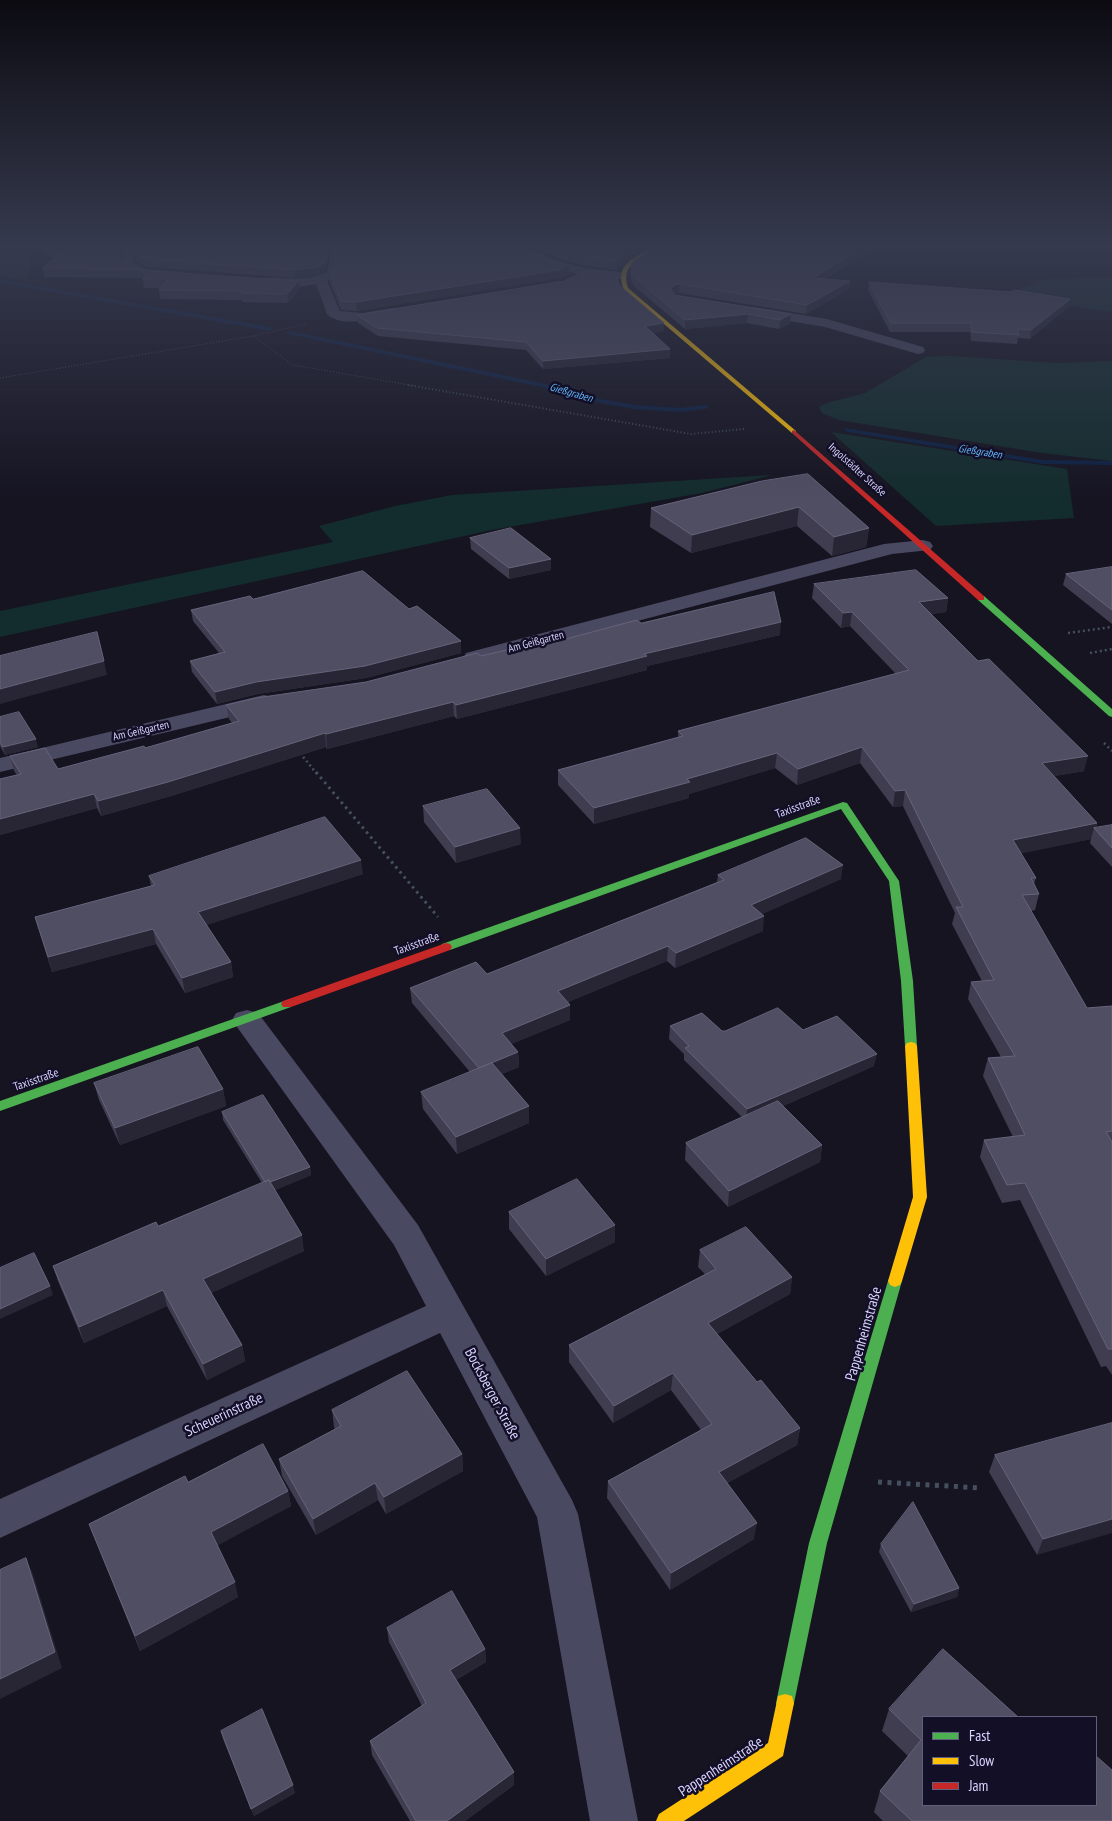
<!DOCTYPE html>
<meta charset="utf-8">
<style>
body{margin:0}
#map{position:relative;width:1112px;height:1821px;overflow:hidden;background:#161421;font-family:"PT Sans Narrow",sans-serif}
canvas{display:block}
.legend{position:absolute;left:922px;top:1716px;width:175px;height:90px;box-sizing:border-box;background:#130f26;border:1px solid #625e7d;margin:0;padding:6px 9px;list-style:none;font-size:15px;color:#d9d4ff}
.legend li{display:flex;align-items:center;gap:10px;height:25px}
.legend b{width:25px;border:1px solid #625e7d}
</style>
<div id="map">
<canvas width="1112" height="1821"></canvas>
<ul class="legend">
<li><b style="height:6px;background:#4caf50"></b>Fast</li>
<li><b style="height:6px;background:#ffc107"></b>Slow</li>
<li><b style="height:6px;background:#c62828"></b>Jam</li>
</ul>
</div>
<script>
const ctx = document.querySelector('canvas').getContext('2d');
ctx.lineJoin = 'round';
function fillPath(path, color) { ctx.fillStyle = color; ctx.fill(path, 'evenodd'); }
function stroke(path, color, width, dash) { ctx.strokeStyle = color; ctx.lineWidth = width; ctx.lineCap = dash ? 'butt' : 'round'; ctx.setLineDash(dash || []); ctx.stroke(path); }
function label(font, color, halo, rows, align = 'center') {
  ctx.font = font + ' "PT Sans Narrow",sans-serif'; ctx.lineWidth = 5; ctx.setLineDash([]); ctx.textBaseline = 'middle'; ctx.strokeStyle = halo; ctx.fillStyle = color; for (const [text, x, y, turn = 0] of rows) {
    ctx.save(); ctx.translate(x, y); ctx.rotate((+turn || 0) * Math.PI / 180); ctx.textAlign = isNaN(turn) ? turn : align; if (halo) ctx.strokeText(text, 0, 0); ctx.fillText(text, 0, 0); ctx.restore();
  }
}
fillPath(new Path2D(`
 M0,249H31L28,281L0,276Z
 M1112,277V312L1002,296L1047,279Z
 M949,356L1056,363L1112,361V461L1042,453L839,420L822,413L819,407L827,403L865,393L926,357Z
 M831,432L1067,469L1074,518L936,526Z
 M772,475L702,493L492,530L0,637V611L333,542L319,526L395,506L452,495Z`), '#132c2d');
fillPath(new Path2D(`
 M0,279L270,327L273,329L270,331L0,283Z
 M290,331L542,383L595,398L635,405L679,408L705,405L709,407L705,409L679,412L635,409L594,402L541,387L288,334L287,333Z
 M845,428L1043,460L1112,461V465L1043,464L848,432L844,430Z`), '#0d2144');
stroke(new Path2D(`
 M253,336L293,365L415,386
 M0,378L253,336L307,324`), '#44505f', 1, [1, 2]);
stroke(new Path2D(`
 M408,385L691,434L744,429`), '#44505f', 2, [1, 2.5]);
stroke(new Path2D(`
 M1068,633L1112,627
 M1090,653L1112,649
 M1104,743L1112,751
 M300,753L317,774`), '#44505f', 2.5, [2, 3]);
stroke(new Path2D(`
 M316,772L438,917`), '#44505f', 3, [2.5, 4]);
stroke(new Path2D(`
 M878,1482L982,1488`), '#44505f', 5, [4, 5.5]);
fillPath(new Path2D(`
 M123,249H135L134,263L147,269L184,272L190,276L184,280L144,277L122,265Z
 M332,249H344L339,274L327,281L340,311L363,313L393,308L400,312L398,315C382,319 339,328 327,314L316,284C304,287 264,292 256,282C258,279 258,278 262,278C286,276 303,283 327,272Z
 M514,249H531L560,262L586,268L621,272L627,276C616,289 527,262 514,249Z
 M754,307L827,319L923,347L925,350L923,353L918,354L825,327L749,314L747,311L749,308Z
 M923,540L930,542L933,546L930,550L892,554L474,664L466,663L463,658L466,653L884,544Z
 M264,695L272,697L275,702L272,707L0,772V758Z
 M247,1010L258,1013L418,1225L572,1500L578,1514L638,1821H590L537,1517L440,1333L0,1538V1499L426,1306L394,1245L232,1020L236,1013Z`), '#4a4962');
fillPath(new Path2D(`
 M978,596H984L1112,709V717L1109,716L978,600Z
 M843,802L847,803L899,881L913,981L917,1046L915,1049H907L905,1046L901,981L889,881L841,809L450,950H442L440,947L442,944Z
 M287,1000L291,1001L293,1004L291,1007L0,1111V1101Z
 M895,1275L900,1277L902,1281L827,1543L794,1703L792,1710L785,1712L778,1710L776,1703L809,1543L888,1281L890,1277Z`), '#4caf50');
fillPath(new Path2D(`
 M651,249H658C641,260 620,263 628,288L796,431V433H792L624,290C614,266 632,258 651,249Z
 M911,1042L915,1043L917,1046L927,1197L902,1281L900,1285L895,1287L890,1285L888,1281L913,1197L905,1046L907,1043Z
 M785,1694L792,1696L794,1703L783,1756L684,1821H656L659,1814L768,1743L778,1696Z`), '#ffc107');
fillPath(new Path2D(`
 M794,430L984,596V600H978L792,433V431Z
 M446,943L450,944L452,947L450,950L291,1007H283L281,1004L283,1001Z`), '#c62828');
fillPath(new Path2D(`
 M46,249H122L121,259L122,261L141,270L143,278L44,277L43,268L56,257H47Z
 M537,249H641L625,259L616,270L586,266L561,260Z
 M872,249L825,279L850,281L849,289L806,314L679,293L674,294V295L791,314L790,323L779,329L747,323L685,329L634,286L631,281V272Z
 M135,254L325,271L317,275L294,278L147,267L136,262Z
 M551,261L569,265V274L560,278L357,311L341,310L330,283V274L340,266Z
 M143,279L298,281L299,289L288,303L242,302V300L160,299L159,290L161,288H144Z
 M869,282L1070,299L1068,307L1030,339L1018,338L1017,344L971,341L970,332H890L868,290Z
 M620,286L664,331L653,333L670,358L543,369L526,350L378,336L358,323L357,315Z
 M762,481L869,528L866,547L832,556L797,526L691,553L650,527L651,508Z
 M470,538L551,559V570L509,579L471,549Z
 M1112,567V624L1063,585L1066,574Z
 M814,584L948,598L946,612L931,614L1084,771L1054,776L1097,823L1096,828L1112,825V867L1090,843L1091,839L1021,853L1036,878L1034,884L1039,894L1035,910L1031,911L1087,1008L1112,1006V1375L1106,1366L1101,1367L1020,1200L1002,1203L980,1157L984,1140L1013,1137L983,1076L988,1058L1001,1057L968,999L971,982L982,981L952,924L955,913L903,806L893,807L860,763L797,785L775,768L689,794V798L594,824L558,785V770L678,737V731L896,674L850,626L841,628L812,598Z
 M253,599L409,609L461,641V653L366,678L258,694L217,704L192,672L190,661L219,653L193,621L191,610Z
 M641,623L780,635L647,666V670L457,719L454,716L327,749L326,747L171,796L101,816L97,808L0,835V779L17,775L14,771L10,756L58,769L145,748L232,723L229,719L226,705L366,682L481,656L547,644Z
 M0,717L38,747L5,755L0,746Z
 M423,806L521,844L456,863L424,822Z
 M363,874L206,925L231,962L233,977L185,993L156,944L52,972L35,917L151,886L149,876Z
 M718,875L841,879L762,914L763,931L675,968L667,961L568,1002L570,1005V1020L511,1044L518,1052L519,1067L502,1074L529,1106V1123L457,1154L423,1109L421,1092L470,1072L412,1003L410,988L487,974L717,882Z
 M670,1026L722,1031L803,1030L874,1066L783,1106L822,1145L820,1162L728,1207L685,1160L686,1143L742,1117L684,1060V1054L669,1039Z
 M94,1083L223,1089L226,1106L120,1145L99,1100Z
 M222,1112L310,1167L311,1175L275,1190L304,1251L211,1293L242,1345L245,1361L207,1380L167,1306L84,1343L58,1281L53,1266L158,1226L262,1183L223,1120Z
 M509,1212L615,1242L546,1276L509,1229Z
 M700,1250L792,1277L790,1294L717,1334L757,1382L800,1428L797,1445L727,1483L754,1539L670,1590L607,1498L608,1481L701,1430L671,1390L613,1423L569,1362V1345L705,1274L698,1267Z
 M332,1410L462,1454L463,1471L386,1514L378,1500L316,1535L282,1476L279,1459L335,1429L334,1427Z
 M1112,1423L1037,1555L989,1472L995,1455Z
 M188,1482L288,1491L291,1506L217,1545L238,1597L140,1651L89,1524Z
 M881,1544L959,1588L957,1597L911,1612L879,1552Z
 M387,1628L485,1649L486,1662L456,1680L514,1772V1785L465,1821H410L372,1755L370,1741L422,1706L389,1642Z
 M889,1709L1112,1821H883L874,1812L880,1791L908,1756L882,1731Z
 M221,1731L295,1793L254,1816L223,1739Z`), '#403d50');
fillPath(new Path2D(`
 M119,249H122L120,265L119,257Z
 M328,249H330L325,271L317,275L294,278L293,270Z
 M627,249H641L625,259L616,270V261L625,251Z
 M859,249H872L812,287L813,278Z
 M569,265V274L560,278L357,311L356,302Z
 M298,281L299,289L288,303L287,294Z
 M850,281L849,289L806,314L807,305Z
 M680,284L679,293L674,294L671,289L674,285Z
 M1070,299L1068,307L1030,339L1031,330Z
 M748,314L747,323L685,329V320Z
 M791,314L790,323L779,329L780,320Z
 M664,323V331L645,334V326Z
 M670,349V358L543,369V361Z
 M799,507L797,526L691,553L692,535Z
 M869,528L866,547L832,556L834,537Z
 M551,559V570L509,579V568Z
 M948,598L946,612L916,616L919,602Z
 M852,612L850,626L841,628L843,613Z
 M781,622L780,635L647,666V670L457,719L456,705L644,654Z
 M461,641V653L366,678L258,694L217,704L215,692L256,682Z
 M104,661L107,675L0,704V689Z
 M453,702L454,716L327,749L326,734Z
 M325,733L326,747L171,796L101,816L98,801Z
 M36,739L38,747L5,755L3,747Z
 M862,747L860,763L797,785L798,769Z
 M777,753L775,768L689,794V798L594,824V808L687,779Z
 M1088,756L1084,771L1038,779L1042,763Z
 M905,790L903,806L893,807L895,791Z
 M94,794L97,808L0,835V819Z
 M1097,823L1095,830L1094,828L1091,839L1010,856L1013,840Z
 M520,828L521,844L456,863L455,847Z
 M361,860L363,874L201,927L198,912Z
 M843,865L841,879L749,920L751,905Z
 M764,916L763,931L675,968L676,953Z
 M153,929L156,944L52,972L48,957Z
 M668,946L667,961L558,1006V991Z
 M231,962L233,977L185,993L182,978Z
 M570,1005V1020L502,1048V1033Z
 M518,1052L519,1067L480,1083L479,1068Z
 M877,1054L874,1066L746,1122L747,1109Z
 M223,1089L226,1106L120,1145L115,1128Z
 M529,1106V1123L457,1154L456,1137Z
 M822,1145L820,1162L728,1207L729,1191Z
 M310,1167L311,1175L268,1193L266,1184Z
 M615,1225V1242L546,1276V1259Z
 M302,1235L304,1251L207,1295L203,1279Z
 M792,1277L790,1294L706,1340L708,1323Z
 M50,1286L53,1295L0,1319V1309Z
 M163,1290L167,1306L84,1343L79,1327Z
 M242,1345L245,1361L207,1380L203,1364Z
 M673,1373L671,1390L613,1423L614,1406Z
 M800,1428L797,1445L717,1489L719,1472Z
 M462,1454L463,1471L386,1514L384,1497Z
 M375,1483L378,1500L316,1535L313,1519Z
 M288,1491L291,1506L215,1547L211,1532Z
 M1112,1519V1533L1037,1555L1043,1539Z
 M757,1523L754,1539L670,1590L671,1573Z
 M26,1558L33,1574L62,1668L0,1699V1679Z
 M235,1582L238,1597L140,1651L135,1636Z
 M959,1588L957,1597L911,1612L914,1604Z
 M485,1649L486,1662L451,1683L450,1670Z
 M514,1772V1785L465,1821H447Z
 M293,1785L295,1793L254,1816L251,1809Z`), '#282635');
const building = new Path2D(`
 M64,249H119V257L122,261L141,270L43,268Z
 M135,249H328L325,262L317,267L293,270L146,259L135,254Z
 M343,249H527L551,261L569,265L560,270L356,302L341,301L330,274L340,266Z
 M555,249H627L625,251L616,261L586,258L561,252Z
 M652,249H859L813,278L850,281L807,305L680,284L674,285L671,289L674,295L791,314L780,320L748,314L685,320L634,277L631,272L632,263Z
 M588,270L615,274L620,286L664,323L645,326L670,349L543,361L526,342L377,328L357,315L564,281Z
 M149,271L298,281L287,294L241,293L243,291L159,290L168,279H143Z
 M869,282L1011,292L1014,290L1070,299L1031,330L1017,329L1019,335L972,332L971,323H891Z
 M808,474L869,528L834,537L799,507L692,535L651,508L762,481Z
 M511,528L551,559L509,568L470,538Z
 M1112,567V610L1066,574Z
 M916,570L948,598L919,602L978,661L989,659L1088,756L1042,763L1097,823L1013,840L1036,878H1031L1039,894L1022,895L1087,1008L1112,1006V1131L1106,1132L1112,1142V1349H1108L1025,1183L1007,1185L984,1140L1025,1135L988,1058L1015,1056L971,982L994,980L956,907H963L905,790L895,791L862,747L798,769L777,753L687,779L690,782L594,808L558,770L683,736L678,731L909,670L852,612L843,613L814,584Z
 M363,571L409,609L417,606L461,641L365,666L256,682L215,692L190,661L225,652L191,610L250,596L253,599Z
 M774,592L781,622L644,654L647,656L456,705L453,702L326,734L325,733L168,782L98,801L94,794L0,819V779L21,774L10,756L45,748L58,769L144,746L145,748L239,721L226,705L256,698L366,682L477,653L481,656L544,641L547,644L637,620L641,623Z
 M97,632L104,661L0,689V656Z
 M19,712L36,739L3,747L0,742V717Z
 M487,789L520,828L455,847L423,806Z
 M325,817L361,860L198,912L231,962L182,978L153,929L48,957L35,917L155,885L149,876Z
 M1112,825V848L1094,828Z
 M806,838L843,865L751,905L764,916L676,953L668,946L558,991L570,1005L502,1033L518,1052L479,1068L410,988L476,962L487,974L724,880L718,875Z
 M778,1008L803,1030L837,1016L877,1054L747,1109L685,1048L689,1046L670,1026L702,1013L722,1031H725Z
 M198,1047L223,1089L115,1128L94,1083Z
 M492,1063L529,1106L456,1137L421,1092Z
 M263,1095L310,1167L270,1182L269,1180L265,1182L222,1112Z
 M778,1101L822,1145L729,1191L686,1143Z
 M577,1179L615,1225L546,1259L509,1212Z
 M269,1180L302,1235L203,1279L242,1345L203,1364L163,1290L79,1327L53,1266L156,1222L158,1226Z
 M746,1227L792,1277L708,1323L757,1382L761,1380L800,1428L719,1472L757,1523L671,1573L608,1481L712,1424L673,1373L614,1406L569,1345L716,1269L700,1250Z
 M34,1253L50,1286L0,1309V1268Z
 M407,1371L462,1454L384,1497L375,1483L313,1519L279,1459L341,1426L332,1410Z
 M1112,1423V1519L1043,1539L995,1455Z
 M263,1444L288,1491L211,1532L235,1582L135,1636L89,1524L185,1476L188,1482Z
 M913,1502L959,1588L914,1604L881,1544Z
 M26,1558L55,1652L0,1679V1570Z
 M452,1591L485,1649L450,1670L514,1772L447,1821H416L370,1741L426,1703L387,1628Z
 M943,1649L1018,1717H923V1805H1096V1756L1112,1770V1821H912L880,1791L921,1740L889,1709Z
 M262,1709L293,1785L251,1809L221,1731Z`);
fillPath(building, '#504e63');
stroke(building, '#66637b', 1);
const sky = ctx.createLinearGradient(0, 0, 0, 504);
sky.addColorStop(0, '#0c0b12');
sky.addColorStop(0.49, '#363a4e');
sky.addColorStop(1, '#363a4e00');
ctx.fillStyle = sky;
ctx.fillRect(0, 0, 1112, 504);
label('italic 11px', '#62b6ff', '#130f26', [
 ["Gießgraben",571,393,16],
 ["Gießgraben",980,452,9]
]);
label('11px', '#d9d4ff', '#130f26', [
 ["Ingolstädter Straße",857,470,42],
 ["Am Geißgarten",536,642,-15],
 ["Am Geißgarten",141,731,-13]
]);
label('12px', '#d9d4ff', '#130f26', [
 ["Taxisstraße",798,807,-20],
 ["Taxisstraße",417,944,-20],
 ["Taxisstraße",36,1080,-19]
]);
label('15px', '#d9d4ff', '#130f26', [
 ["Pappenheimstraße",864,1334,-74],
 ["Bocksberger Straße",492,1394,62],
 ["Scheuerinstraße",224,1415,-25],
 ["Pappenheimstraße",721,1767,-33]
]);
</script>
